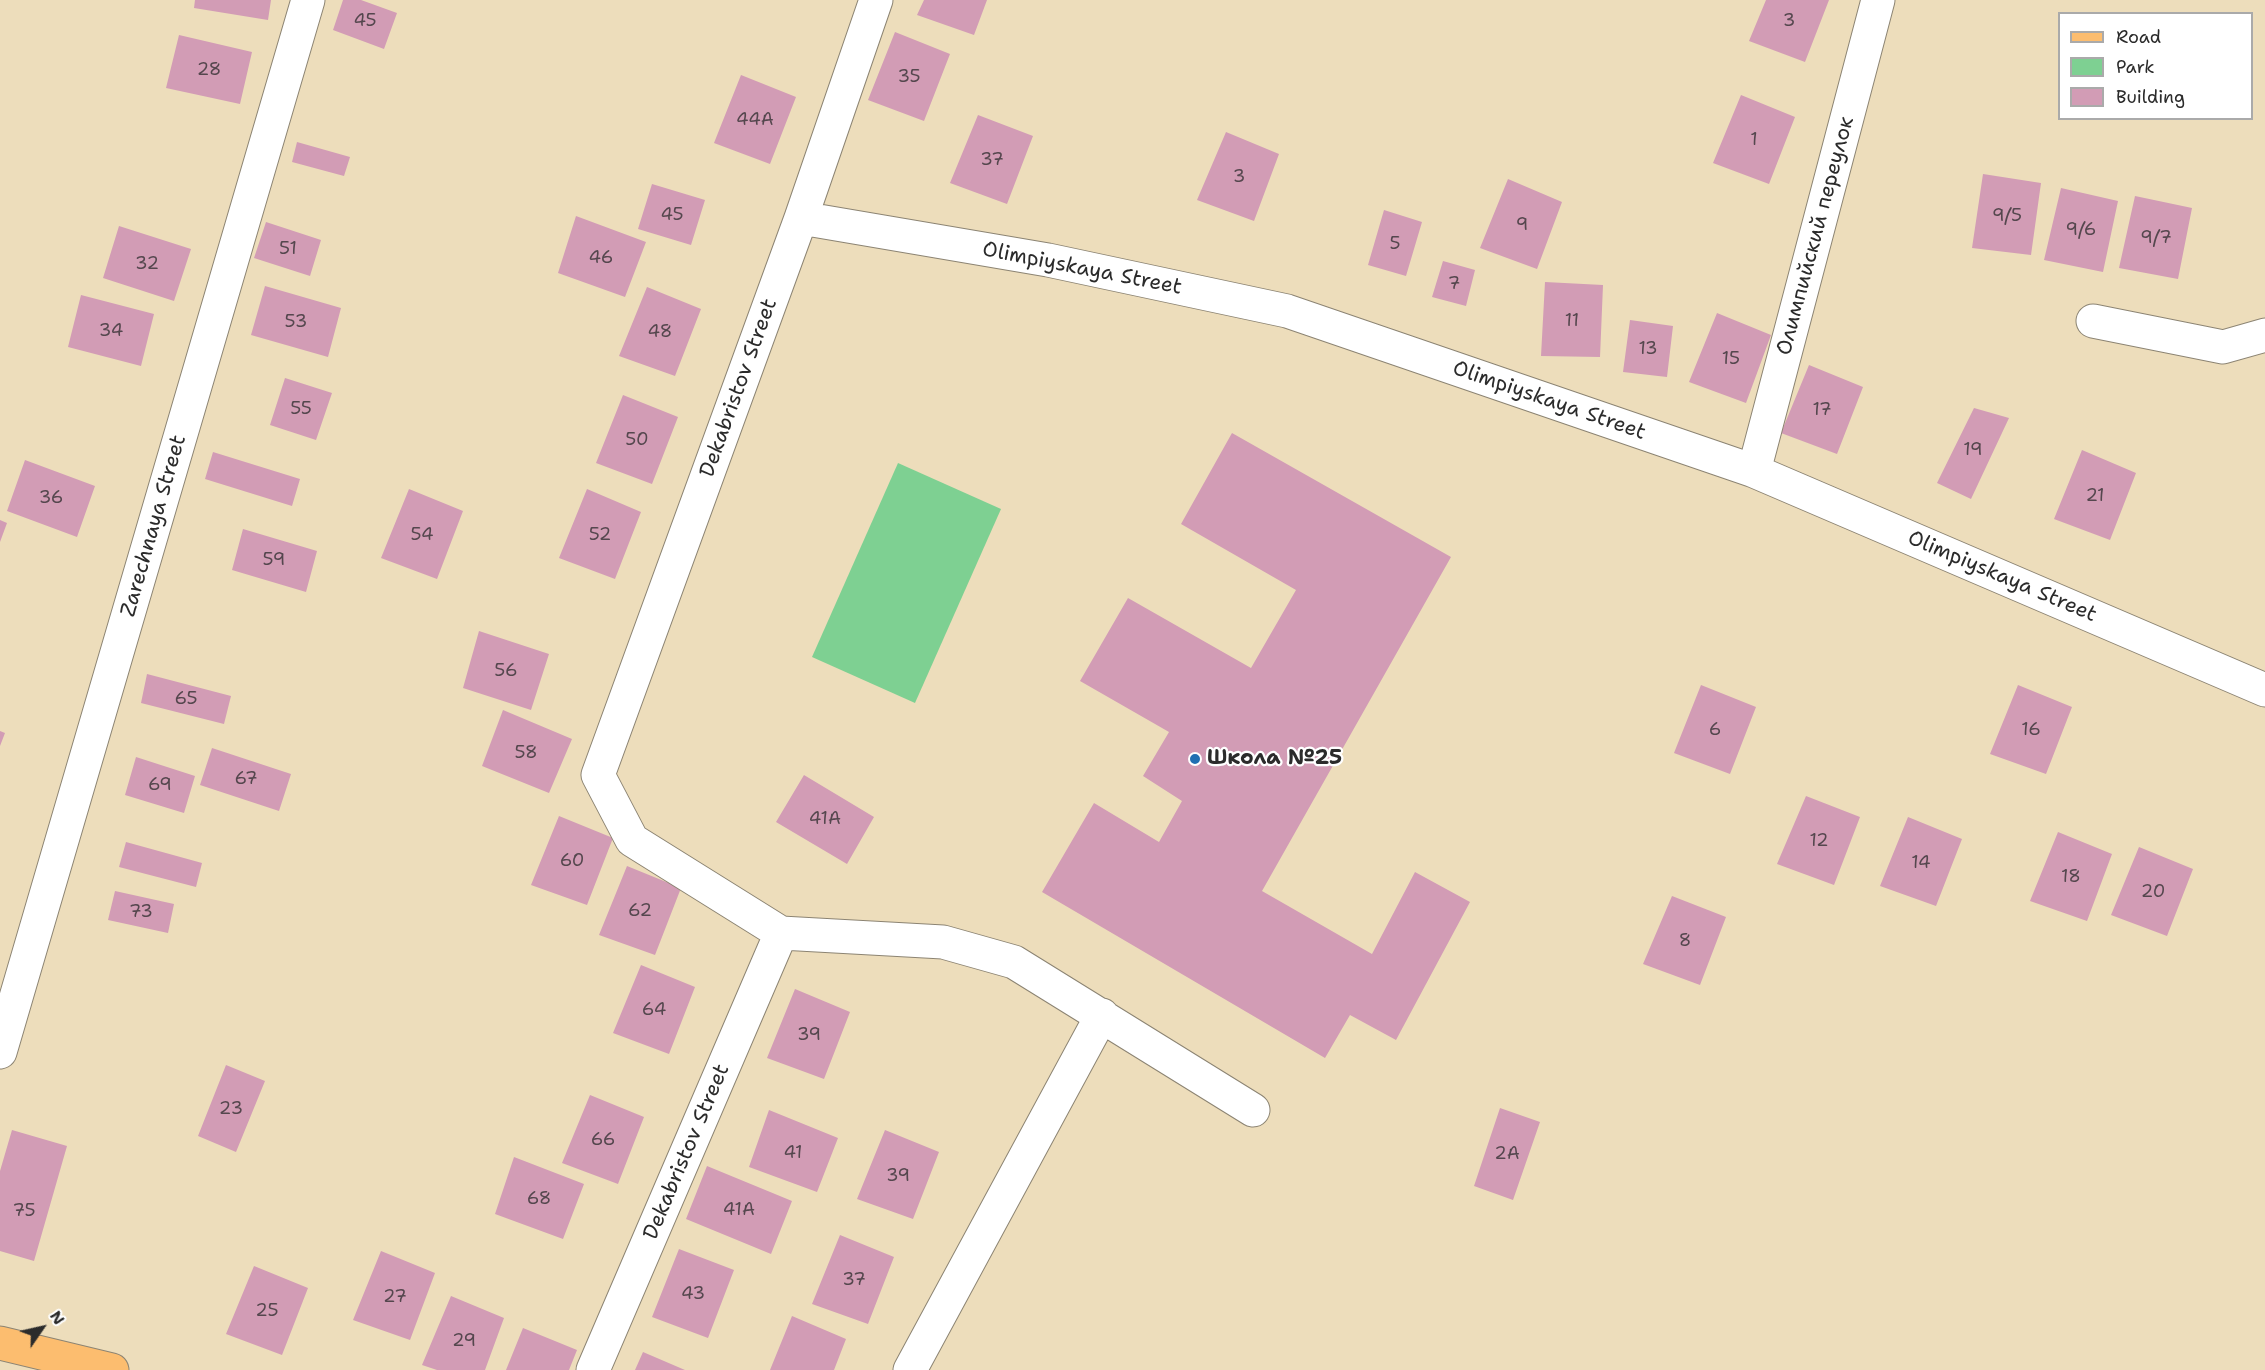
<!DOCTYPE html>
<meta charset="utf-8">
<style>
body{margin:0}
#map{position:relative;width:2265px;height:1370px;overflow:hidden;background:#edddbb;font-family:"Shantell Sans",sans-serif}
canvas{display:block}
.legend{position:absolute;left:2058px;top:12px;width:195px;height:108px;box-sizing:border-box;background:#fff;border:2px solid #aaa;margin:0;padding:8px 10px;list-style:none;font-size:18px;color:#2b2b2b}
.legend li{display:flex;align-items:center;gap:12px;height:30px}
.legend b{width:30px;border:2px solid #aaa}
.north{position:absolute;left:12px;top:1298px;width:60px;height:60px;-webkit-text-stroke:4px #fff;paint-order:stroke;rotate:56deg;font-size:16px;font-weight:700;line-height:24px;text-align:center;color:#2b2b2b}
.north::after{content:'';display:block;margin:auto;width:21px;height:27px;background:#2b2b2b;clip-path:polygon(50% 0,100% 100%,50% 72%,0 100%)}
</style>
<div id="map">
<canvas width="2265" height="1370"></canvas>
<ul class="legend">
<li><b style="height:8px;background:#fcbd6f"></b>Road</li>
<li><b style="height:16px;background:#7ed092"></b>Park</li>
<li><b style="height:16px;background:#d29cb5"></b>Building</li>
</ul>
<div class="north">N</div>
</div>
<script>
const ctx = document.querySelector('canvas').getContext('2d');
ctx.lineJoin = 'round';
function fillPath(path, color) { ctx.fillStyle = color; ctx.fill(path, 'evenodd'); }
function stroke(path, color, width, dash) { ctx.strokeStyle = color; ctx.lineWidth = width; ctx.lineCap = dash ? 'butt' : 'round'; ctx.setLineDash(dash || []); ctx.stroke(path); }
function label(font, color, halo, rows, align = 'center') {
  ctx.font = font + ' "Shantell Sans",sans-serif'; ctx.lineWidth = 4.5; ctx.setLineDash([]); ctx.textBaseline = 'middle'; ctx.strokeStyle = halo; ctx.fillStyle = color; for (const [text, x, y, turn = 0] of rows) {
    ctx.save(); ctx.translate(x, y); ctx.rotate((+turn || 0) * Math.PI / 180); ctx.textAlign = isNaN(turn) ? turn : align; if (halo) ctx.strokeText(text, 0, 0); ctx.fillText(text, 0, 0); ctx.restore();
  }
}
fillPath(new Path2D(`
 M898,463L1001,509L915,703L812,657Z`), '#7ed092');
fillPath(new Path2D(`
 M195,0H271L268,20L194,8Z
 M343,0H361L397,13L384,49L333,30Z
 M924,0H987L974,35L917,15Z
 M1766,0H1829L1805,62L1749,41Z
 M895,32L950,54L924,121L868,100Z
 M179,35L252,52L240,104L166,88Z
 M741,75L796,97L770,164L714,143Z
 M1741,95L1795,117L1769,184L1713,163Z
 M978,115L1033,136L1007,204L950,183Z
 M1226,132L1279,154L1254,221L1197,200Z
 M297,142L350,157L344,176L292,162Z
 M1983,174L2041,183L2031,255L1972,248Z
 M1508,179L1562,202L1537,269L1480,248Z
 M652,184L705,200L691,245L638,229Z
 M2061,188L2118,201L2103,272L2044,260Z
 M2135,196L2192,208L2178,279L2119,268Z
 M1384,210L1422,222L1406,276L1368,265Z
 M576,216L646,242L625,297L558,273Z
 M266,222L321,240L310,276L254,258Z
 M119,226L191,249L174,301L103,278Z
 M1443,261L1475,270L1466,306L1432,297Z
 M1545,282L1603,285L1600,357L1541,356Z
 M265,286L341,308L328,357L251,335Z
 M647,287L701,309L675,376L619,356Z
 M81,295L154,314L141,366L68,347Z
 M1717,313L1771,335L1746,403L1689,382Z
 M1630,320L1673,326L1667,377L1623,372Z
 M1809,365L1863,387L1837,454L1781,433Z
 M285,378L332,393L316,440L270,425Z
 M623,395L678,417L652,484L596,463Z
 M1974,408L2009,418L1971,499L1937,483Z
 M1232,433L1451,557L1262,891L1372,954L1415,872L1470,902L1396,1040L1350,1015L1325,1058L1042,892L1094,803L1159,842L1182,801L1143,776L1169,732L1080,681L1128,598L1251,668L1296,590L1181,524Z
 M2082,450L2136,473L2110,540L2054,519Z
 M213,452L300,479L292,506L205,479Z
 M25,460L95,486L77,537L7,511Z
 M409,489L463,511L437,579L381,558Z
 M587,489L641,512L615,579L559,558Z
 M0,520L7,523L0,542Z
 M243,529L317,551L306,592L232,570Z
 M479,631L549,654L531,710L463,688Z
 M147,674L231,696L224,724L141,703Z
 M1701,685L1756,707L1730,774L1674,753Z
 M2018,685L2072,707L2046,774L1990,754Z
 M503,710L572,739L549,793L482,766Z
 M0,731L5,733L0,746Z
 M212,748L291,774L279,811L200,785Z
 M136,757L195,776L184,813L125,795Z
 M804,775L874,817L847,864L776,822Z
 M1806,796L1860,817L1834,885L1777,864Z
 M559,816L613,838L587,905L531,885Z
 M1908,817L1962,839L1936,906L1880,886Z
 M2058,832L2112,854L2087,921L2030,901Z
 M126,842L202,863L196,887L119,867Z
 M2139,847L2193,869L2167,936L2111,915Z
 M627,866L681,888L655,955L599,935Z
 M115,891L174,904L168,933L108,920Z
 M1672,896L1726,917L1700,985L1643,964Z
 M641,965L695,987L669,1054L613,1033Z
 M795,989L850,1012L824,1079L767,1058Z
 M226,1065L265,1081L236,1152L198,1136Z
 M590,1095L644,1117L618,1184L562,1163Z
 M1500,1108L1540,1122L1513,1200L1474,1186Z
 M769,1110L838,1138L817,1192L749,1167Z
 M12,1130L67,1146L34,1261L0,1251V1171Z
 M885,1130L939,1152L913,1219L857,1199Z
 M514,1157L584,1184L563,1239L495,1214Z
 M707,1166L792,1201L771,1254L686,1219Z
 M840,1235L894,1257L868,1324L812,1304Z
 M679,1249L734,1270L708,1338L652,1317Z
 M381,1251L435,1273L410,1340L353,1320Z
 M254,1266L308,1288L282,1355L226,1334Z
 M451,1296L504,1318L485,1370H437L422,1365Z
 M792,1316L846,1339L834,1370H770Z
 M523,1328L577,1350L569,1370H506Z
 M643,1352L685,1370H635Z`), '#d29cb5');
const minor = new Path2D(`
 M876,0L801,218L598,775L632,840L781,933L943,942L1014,962L1253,1110
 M801,218L1048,260L1287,311L1754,471L2265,690
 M2093,321L2223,347L2265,335
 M1754,471L1878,0
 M0,1052L308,0
 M593,1370L781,933
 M910,1370L1102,1015`);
const major = new Path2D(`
 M0,1343L112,1370`);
stroke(minor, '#8c8473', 35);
stroke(major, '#8c8473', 35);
stroke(minor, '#fff', 33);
stroke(major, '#fcbd6f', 33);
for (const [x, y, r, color] of [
 [1195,759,6,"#1f6fb2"]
]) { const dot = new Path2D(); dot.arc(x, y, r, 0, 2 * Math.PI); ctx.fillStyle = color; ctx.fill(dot); stroke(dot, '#fff', 2); }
label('18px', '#55474e', null, [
 ["45",365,21],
 ["3",1789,21],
 ["28",209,70],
 ["35",909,77],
 ["44А",755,120],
 ["1",1754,140],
 ["37",992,160],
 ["3",1239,177],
 ["45",672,215],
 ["9/5",2007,216],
 ["9",1522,225],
 ["9/6",2081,230],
 ["9/7",2156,238],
 ["5",1395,244],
 ["51",288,249],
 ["46",601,258],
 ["32",147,264],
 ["7",1454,284],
 ["11",1572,321],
 ["53",296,322],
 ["34",111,331],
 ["48",660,332],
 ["13",1648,349],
 ["15",1731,359],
 ["55",301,409],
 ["17",1822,410],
 ["50",637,440],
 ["19",1973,450],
 ["21",2095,496],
 ["36",51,498],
 ["54",422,535],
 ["52",600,535],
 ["59",274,560],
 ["56",506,671],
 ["65",186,699],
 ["6",1715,730],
 ["16",2031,730],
 ["58",526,753],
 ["67",246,779],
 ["69",160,785],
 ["41А",825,819],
 ["12",1819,841],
 ["60",572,861],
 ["14",1921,863],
 ["18",2071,877],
 ["20",2153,892],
 ["62",640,911],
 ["73",141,912],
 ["8",1685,941],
 ["64",654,1010],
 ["39",809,1035],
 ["23",231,1109],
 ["66",603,1140],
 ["41",793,1153],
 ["2А",1507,1154],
 ["39",898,1176],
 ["68",539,1199],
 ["41А",739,1210],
 ["75",24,1211],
 ["37",854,1280],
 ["43",693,1294],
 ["27",395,1297],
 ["25",267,1311],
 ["29",464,1341]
]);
label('21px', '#2b2b2b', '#fff', [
 ["Олимпийский переулок",1816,236,-75],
 ["Olimpiyskaya Street",1082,269,11],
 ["Dekabristov Street",739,388,-70],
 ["Olimpiyskaya Street",1549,401,19],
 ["Zarechnaya Street",154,526,-74],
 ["Olimpiyskaya Street",2002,577,23],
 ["Dekabristov Street",687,1152,-67]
]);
label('bold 21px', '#2b2b2b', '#fff', [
 ["Школа №25",1207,759]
], 'left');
</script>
